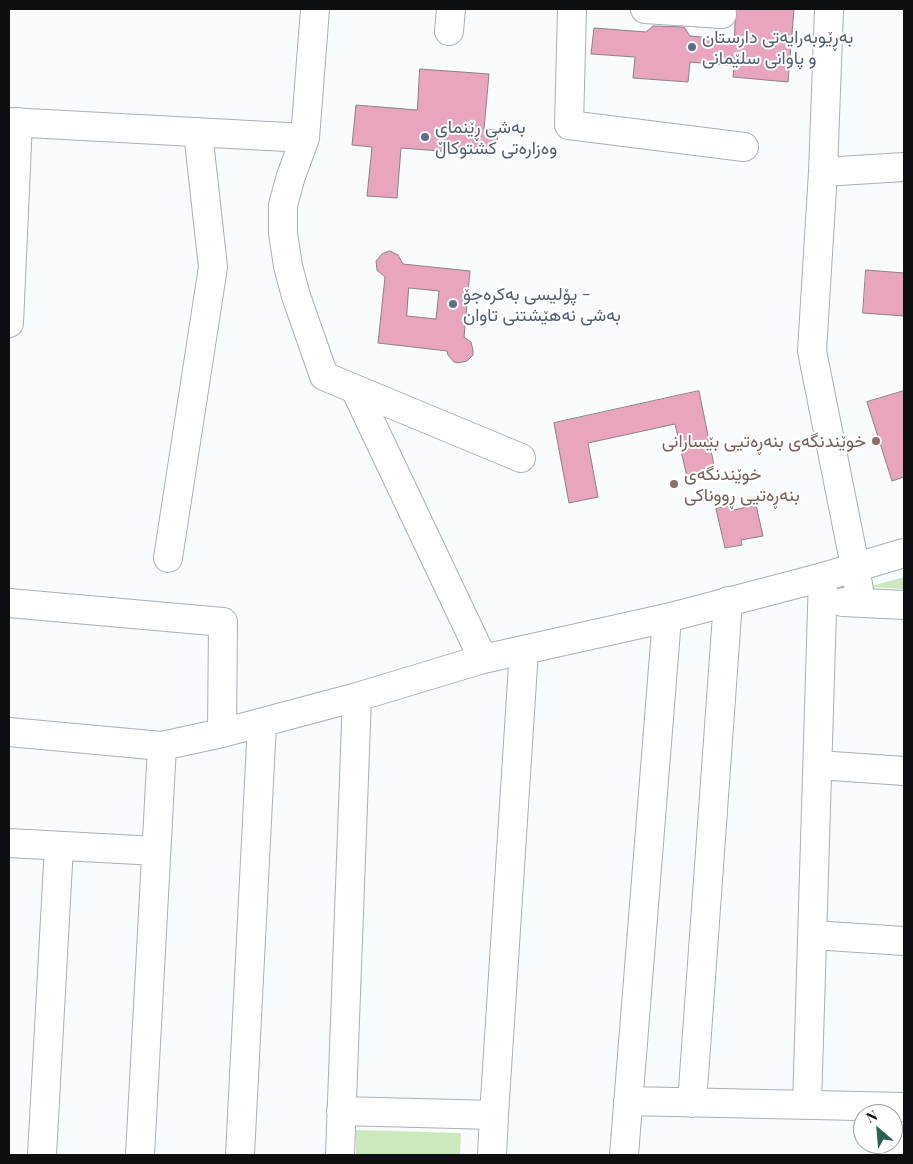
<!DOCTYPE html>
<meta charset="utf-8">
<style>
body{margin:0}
#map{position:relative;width:913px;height:1164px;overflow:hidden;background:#f9fcff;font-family:"Playfair Display",serif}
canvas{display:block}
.frame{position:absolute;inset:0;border:10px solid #0e0f12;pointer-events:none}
.north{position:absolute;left:853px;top:1104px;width:50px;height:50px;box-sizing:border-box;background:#fff;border:1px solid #9f9fa0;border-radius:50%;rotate:333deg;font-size:14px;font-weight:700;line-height:20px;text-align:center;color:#0e0f12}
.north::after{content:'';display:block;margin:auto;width:18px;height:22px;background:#28644e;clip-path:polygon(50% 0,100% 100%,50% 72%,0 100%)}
</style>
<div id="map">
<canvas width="913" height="1164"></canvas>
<div class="frame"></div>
<div class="north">N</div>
</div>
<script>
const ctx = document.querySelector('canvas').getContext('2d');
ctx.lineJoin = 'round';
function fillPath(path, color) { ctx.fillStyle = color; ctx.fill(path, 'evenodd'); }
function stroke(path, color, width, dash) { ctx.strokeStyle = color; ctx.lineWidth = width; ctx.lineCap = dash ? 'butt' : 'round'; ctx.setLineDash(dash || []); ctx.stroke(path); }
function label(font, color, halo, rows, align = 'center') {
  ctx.font = font + ' "Playfair Display",Vazirmatn,serif'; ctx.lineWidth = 4; ctx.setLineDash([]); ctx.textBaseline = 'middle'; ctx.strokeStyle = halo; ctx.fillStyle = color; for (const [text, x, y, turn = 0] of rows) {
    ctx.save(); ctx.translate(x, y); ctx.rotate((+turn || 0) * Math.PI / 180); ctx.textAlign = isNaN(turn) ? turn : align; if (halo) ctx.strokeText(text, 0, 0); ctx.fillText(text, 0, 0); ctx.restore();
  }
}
fillPath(new Path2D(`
 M904,577V589L868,587Z
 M356,1130L461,1133L460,1155H356Z`), '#cce8bd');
const building = new Path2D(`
 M736,9H794L788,82L733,77L734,66L690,62L688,82L633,78L635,57L591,54L594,28L646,32L653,26L684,27L690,36L734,40Z
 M420,69L489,74L484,129L498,130L497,144H493L492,155L401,148L397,198L367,196L372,147L352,145L356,105L417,110Z
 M390,251L398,255L403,264L470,271L464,337L471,342L473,350V355L467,361L458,363L454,362L448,355L447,351L378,343L385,277L377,270L376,261L382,254ZM409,288L439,291L436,319L407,316Z
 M866,270L904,273V316L863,313Z
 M699,391L715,470L687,477L675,424L588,443L598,497L569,503L554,423Z
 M904,391V477L892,481L867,402Z
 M733,505L734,510L756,505L763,536L741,540L742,545L725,548L716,509Z`);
fillPath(building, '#e9a5bf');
stroke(building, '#8a8184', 1);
const minor = new Path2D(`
 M315,9L305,138L291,176L283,205V233L288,266L296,296L324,376L355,389L483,659
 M572,9L569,125L744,147
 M645,9L722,14
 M829,9L823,172L812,351L855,566L861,603
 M449,31L451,9
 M9,122L305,138
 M823,172L904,167
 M9,323L18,122
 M355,389L521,458
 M168,558L213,267L198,132
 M843,602L904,605
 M9,603L223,622L222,733
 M9,732L162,746L222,733L357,697L483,659L667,618L823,577L904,553
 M818,765L904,771
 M9,843L156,851
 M813,935L904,941
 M628,1101L904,1107
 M692,1103L728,601
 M807,1105L823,577
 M341,1111L494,1115
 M42,1155L59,846
 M140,1155L162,746
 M240,1155L262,723
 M340,1155L357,697
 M492,1155L494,1115L524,650
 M624,1155L667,618`);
stroke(minor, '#a9afb6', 30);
stroke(minor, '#fff', 28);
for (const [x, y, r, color] of [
 [692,47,5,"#5c6f8a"],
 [425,137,5,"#5c6f8a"],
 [453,304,5,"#5c6f8a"],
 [876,441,5,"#8d6e63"],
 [674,484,5,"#8d6e63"]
]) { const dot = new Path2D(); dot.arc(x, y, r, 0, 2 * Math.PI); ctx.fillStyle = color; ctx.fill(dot); stroke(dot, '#fff', 2); }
label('18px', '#4e5e75', '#fff', [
 ["بەڕێوبەرایەتی دارستان",702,37],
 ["و پاوانی سلێمانی",702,58],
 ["بەشی ڕێنمای",435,127],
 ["وەزارەتی کشتوکاڵ",435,148],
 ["پۆلیسی بەکرەجۆ -",463,294],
 ["بەشی نەهێشتنی تاوان",463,315]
], 'left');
label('18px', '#785e54', '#fff', [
 ["خوێندنگەی بنەڕەتیی بێسارانی",866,441],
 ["خوێندنگەی",684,474,"left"],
 ["بنەڕەتیی ڕووناکی",684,495,"left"]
], 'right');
</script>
